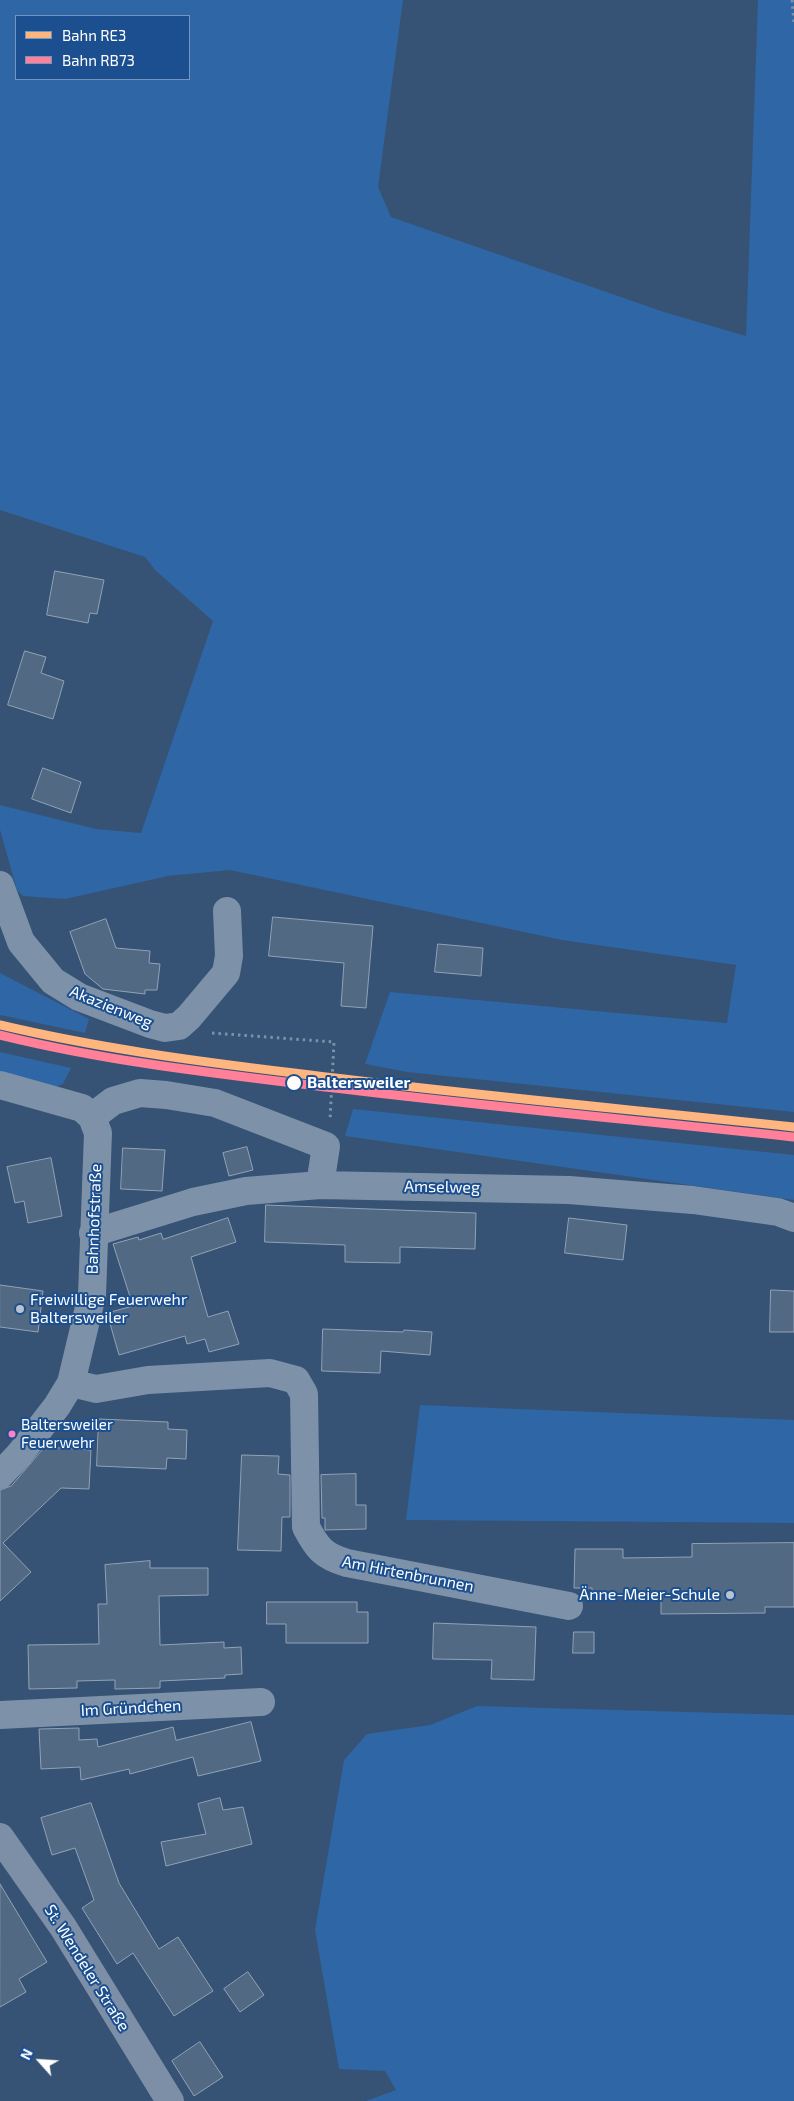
<!DOCTYPE html>
<meta charset="utf-8">
<style>
body{margin:0}
#map{position:relative;width:794px;height:2101px;overflow:hidden;background:#365274;font-family:"Exo 2",sans-serif}
canvas{display:block}
.legend{position:absolute;left:15px;top:15px;width:175px;height:65px;box-sizing:border-box;background:#1b4f8f;border:1px solid #7695bc;margin:0;padding:6px 9px;list-style:none;font-size:15px;color:#fff}
.legend li{display:flex;align-items:center;gap:10px;height:25px}
.legend b{width:25px;border:1px solid #7695bc}
.north{position:absolute;left:15px;top:2036px;width:50px;height:50px;-webkit-text-stroke:4px #1b4f8f;paint-order:stroke;rotate:296deg;font-size:14px;font-weight:700;line-height:20px;text-align:center;color:#fff}
.north::after{content:'';display:block;margin:auto;width:18px;height:22px;background:#fff;clip-path:polygon(50% 0,100% 100%,50% 72%,0 100%)}
</style>
<div id="map">
<canvas width="794" height="2101"></canvas>
<ul class="legend">
<li><b style="height:6px;background:#ffb580"></b>Bahn RE3</li>
<li><b style="height:6px;background:#ff8098"></b>Bahn RB73</li>
</ul>
<div class="north">N</div>
</div>
<script>
const ctx = document.querySelector('canvas').getContext('2d');
ctx.lineJoin = 'round';
function fillPath(path, color) { ctx.fillStyle = color; ctx.fill(path, 'evenodd'); }
function stroke(path, color, width, dash) { ctx.strokeStyle = color; ctx.lineWidth = width; ctx.lineCap = dash ? 'butt' : 'round'; ctx.setLineDash(dash || []); ctx.stroke(path); }
function label(font, color, halo, rows, align = 'center') {
  ctx.font = font + ' "Exo 2",sans-serif'; ctx.lineWidth = 4; ctx.setLineDash([]); ctx.textBaseline = 'middle'; ctx.strokeStyle = halo; ctx.fillStyle = color; for (const [text, x, y, turn = 0] of rows) {
    ctx.save(); ctx.translate(x, y); ctx.rotate((+turn || 0) * Math.PI / 180); ctx.textAlign = isNaN(turn) ? turn : align; if (halo) ctx.strokeText(text, 0, 0); ctx.fillText(text, 0, 0); ctx.restore();
  }
}
fillPath(new Path2D(`
 M0,0H403L378,187L391,217L664,312L746,336L758,0H794V1112L407,1072L365,1064L390,992L727,1023L736,965L562,940L230,870L168,876L65,899L23,896L17,890L0,830V805L96,829L141,833L213,621L155,570L145,557L0,510ZM189,16V79H16V16Z
 M0,973L89,1019L85,1033L0,1015Z
 M0,1052L71,1068L63,1084L47,1090L0,1075Z
 M353,1109L794,1155V1200L345,1136Z
 M420,1405L794,1420V1523L406,1520Z
 M477,1706L794,1715V2101H366L396,2090L385,2071L339,2069L315,1930L344,1760L367,1734L430,1725Z`), '#2f66a5');
const building = new Path2D(`
 M55,571L104,580L97,614L90,613L88,623L47,615Z
 M25,651L46,657L41,673L64,681L53,719L8,705Z
 M43,768L81,782L71,813L32,799Z
 M273,917L373,926L366,1008L341,1006L344,963L269,956Z
 M106,919L116,948L150,951L149,963L160,964L157,990H145V994L103,989L85,974L70,932Z
 M438,944L483,948L481,976L435,972Z
 M247,1147L253,1170L229,1176L223,1153Z
 M123,1148L165,1150L162,1191L121,1189Z
 M51,1158L62,1216L28,1223L24,1201L15,1203L7,1167Z
 M266,1205L476,1213L475,1249L400,1247V1263L345,1262V1245L265,1242Z
 M228,1218L236,1242L191,1257L208,1317L228,1311L239,1344L209,1352L205,1339L187,1344L185,1336L119,1355L107,1313L133,1306L113,1244L138,1237L139,1240L161,1233L163,1239Z
 M569,1218L627,1225L623,1260L565,1253Z
 M0,1285L43,1291L38,1332L0,1327Z
 M771,1290L794,1291V1332H770Z
 M323,1329L403,1332L404,1330L432,1332L430,1355L381,1351L380,1373L322,1371Z
 M99,1419L168,1422V1429L187,1430L186,1459L167,1458L166,1469L97,1466Z
 M45,1447L91,1450L89,1489L61,1488L3,1543L31,1572L0,1601V1490L11,1486Z
 M242,1455L279,1456L278,1474L290,1475V1517H282L281,1551L238,1550Z
 M356,1474V1505H366V1529L325,1530V1518H322L321,1475Z
 M794,1543V1607H765V1613L661,1614V1597L592,1598V1588H574L575,1549H623V1558L692,1557V1544Z
 M150,1561V1568H208V1595L159,1596L160,1645L224,1642V1648L241,1647L242,1674L225,1675V1678L160,1681V1688L115,1689V1680L77,1681V1688L29,1689L28,1645L99,1644L98,1604H107L105,1565Z
 M267,1602H357V1612H368V1643H286V1624H267Z
 M434,1623L536,1627L534,1680L491,1679L492,1660L433,1659Z
 M574,1632H594V1653H573Z
 M251,1722L261,1761L198,1776L193,1757L130,1774L129,1769L81,1780L80,1767L41,1769L39,1729L79,1728V1740L97,1739L98,1747L173,1727L176,1740Z
 M220,1798L223,1810L243,1807L252,1844L166,1866L161,1842L206,1834L198,1804Z
 M91,1803L119,1883L159,1949L178,1937L213,1991L174,2016L133,1953L117,1964L82,1908L94,1900L75,1848L52,1855L41,1818Z
 M0,1884L47,1962L19,1979L26,1992L0,2007Z
 M248,1972L264,1995L240,2012L224,1989Z
 M200,2042L223,2077L194,2096L172,2061Z`);
fillPath(building, '#526984');
stroke(building, '#92a2b6', 1);
stroke(new Path2D(`
 M792,0L794,23
 M212,1033L334,1042L330,1121`), '#7d92a8', 3, [2.5, 4]);
stroke(new Path2D(`
 M0,885L21,942L53,981L79,997L150,1024L165,1028L179,1026L189,1017L226,973L229,956L227,911
 M0,1085L82,1108L92,1117L98,1133L92,1295L71,1383L57,1406L19,1455L0,1475
 M92,1117L113,1101L140,1093L166,1095L215,1103L326,1146L320,1185
 M93,1233L193,1202L246,1191L320,1185L569,1190L693,1200L778,1212L794,1218
 M71,1383L96,1389L148,1380L270,1373L296,1380L304,1394L306,1527C317,1548 323,1556 347,1563L569,1606
 M0,1715L261,1702`), '#7d92a8', 28);
stroke(new Path2D(`
 M0,1837L63,1927L170,2101`), '#7d8ea7', 28);
stroke(new Path2D(`
 M0,1025C97,1048 195,1061 294,1073C460,1094 627,1109 794,1127`), '#ffb580', 9);
stroke(new Path2D(`
 M0,1035C97,1059 195,1071 293,1083C460,1104 626,1119 793,1137`), '#ff8098', 9);
for (const [x, y, r, color] of [
 [294,1083,8,"#fff"],
 [20,1309,5,"#b9c2ce"],
 [12,1434,4.5,"#ff80c5"],
 [730,1595,5,"#b9c2ce"]
]) { const dot = new Path2D(); dot.arc(x, y, r, 0, 2 * Math.PI); ctx.fillStyle = color; ctx.fill(dot); stroke(dot, '#1b4f8f', 2); }
label('15px', '#fff', '#1b4f8f', [
 ["Baltersweiler",21,1425],
 ["Feuerwehr",21,1443]
], 'left');
label('16px', '#fff', '#1b4f8f', [
 ["Akazienweg",111,1007,22],
 ["Amselweg",442,1187,1],
 ["Bahnhofstraße",94,1219,-88],
 ["Am Hirtenbrunnen",408,1574,11],
 ["Im Gründchen",131,1708,-3],
 ["St. Wendeler Straße",87,1968,58]
]);
label('bold 16px', '#fff', '#1b4f8f', [
 ["Baltersweiler",307,1083]
], 'left');
label('16px', '#fff', '#1b4f8f', [
 ["Freiwillige Feuerwehr",30,1300],
 ["Baltersweiler",30,1318],
 ["Änne-Meier-Schule",720,1595,"right"]
], 'left');
</script>
